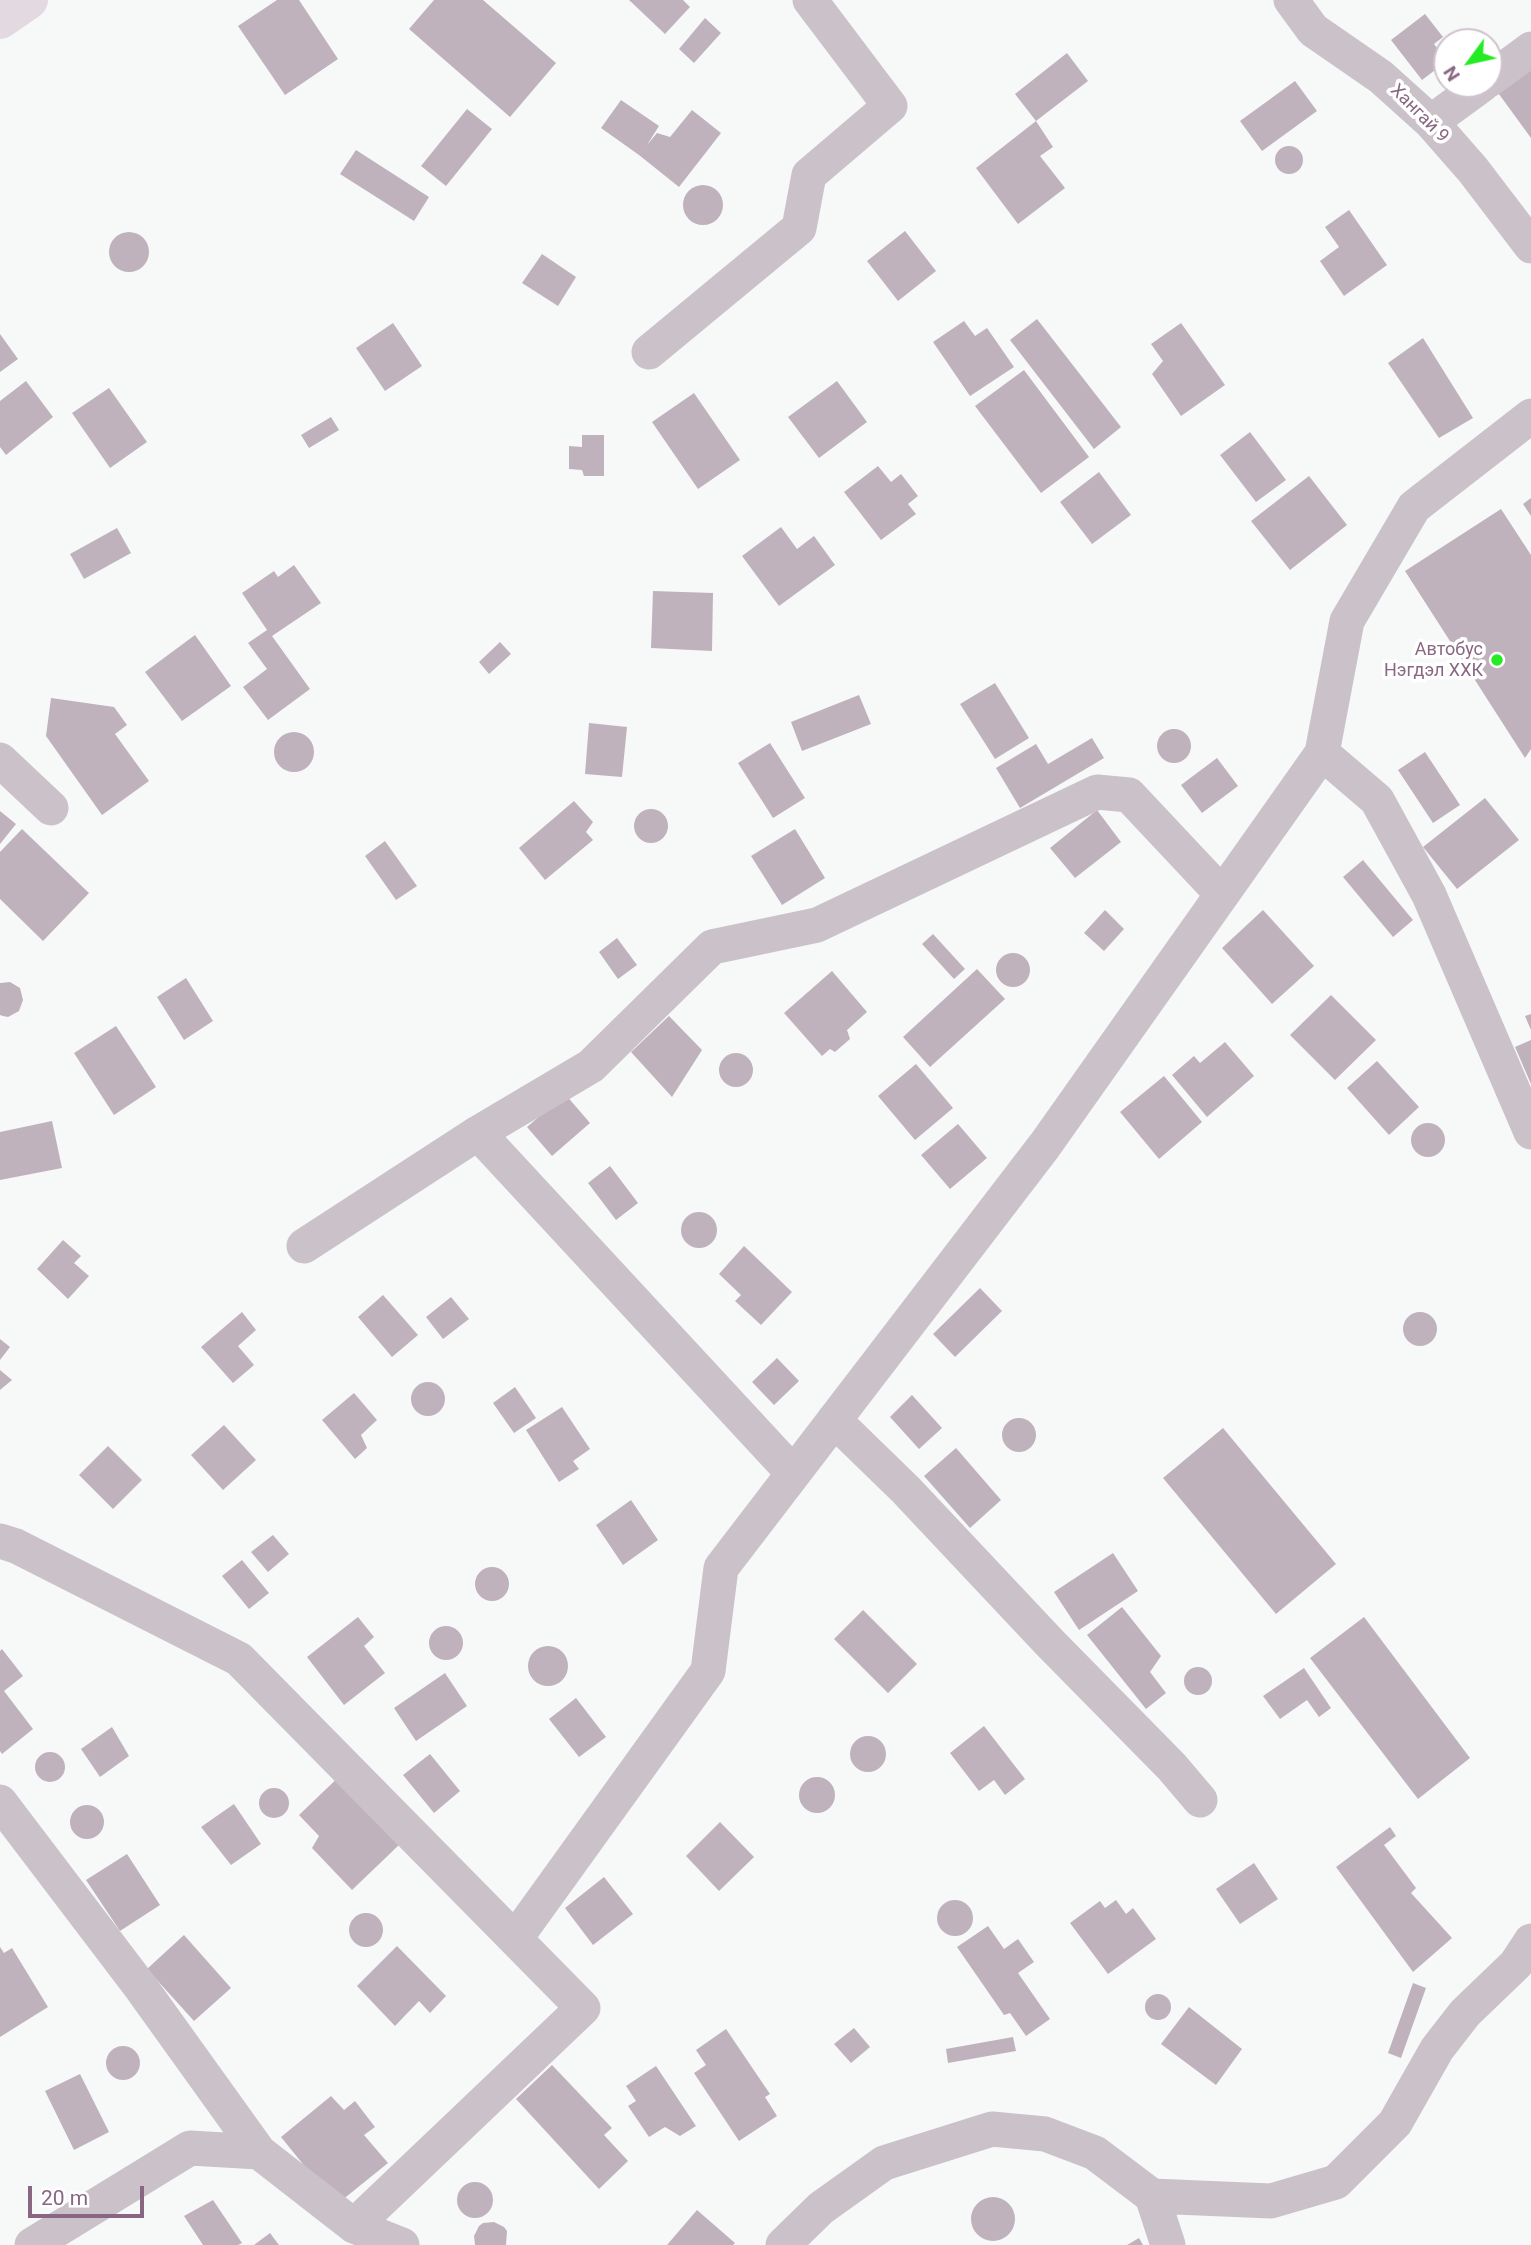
<!DOCTYPE html>
<meta charset="utf-8">
<style>
body{margin:0}
#map{position:relative;width:1531px;height:2245px;overflow:hidden;background:#f6f9f8;font-family:Roboto,sans-serif}
canvas{display:block}
.north{position:absolute;left:1433px;top:28px;width:70px;height:70px;box-sizing:border-box;background:#fff;border:2px solid #d0c2cd;border-radius:50%;rotate:237deg;font-size:19px;font-weight:700;line-height:28px;text-align:center;color:#896782}
.north::after{content:'';display:block;margin:auto;width:24px;height:32px;background:#25eb24;clip-path:polygon(50% 0,100% 100%,50% 72%,0 100%)}
.scale{position:absolute;left:28px;top:2186px;width:116px;height:32px;box-sizing:border-box;border:4px solid #896782;border-top:0;padding-left:9px;font-size:21px;line-height:24px;white-space:nowrap;color:#896782;-webkit-text-stroke:5px #fff;paint-order:stroke}
</style>
<div id="map">
<canvas width="1531" height="2245"></canvas>
<div class="north">N</div>
<div class="scale">20 m</div>
</div>
<script>
const ctx = document.querySelector('canvas').getContext('2d');
ctx.lineJoin = 'round';
function fillPath(path, color) { ctx.fillStyle = color; ctx.fill(path, 'evenodd'); }
function stroke(path, color, width, dash) { ctx.strokeStyle = color; ctx.lineWidth = width; ctx.lineCap = dash ? 'butt' : 'round'; ctx.setLineDash(dash || []); ctx.stroke(path); }
function label(font, color, halo, rows, align = 'center') {
  ctx.font = font + ' Roboto,sans-serif'; ctx.lineWidth = 7; ctx.setLineDash([]); ctx.textBaseline = 'middle'; ctx.strokeStyle = halo; ctx.fillStyle = color; for (const [text, x, y, turn = 0] of rows) {
    ctx.save(); ctx.translate(x, y); ctx.rotate((+turn || 0) * Math.PI / 180); ctx.textAlign = isNaN(turn) ? turn : align; if (halo) ctx.strokeText(text, 0, 0); ctx.fillText(text, 0, 0); ctx.restore();
  }
}
fillPath(new Path2D(`
 M277,0H299L338,59L285,95L238,26Z
 M434,0H483L556,63L510,117L409,29Z
 M629,0H683L690,7L665,34Z
 M1425,14L1443,37L1434,44L1447,61L1422,80L1391,40Z
 M705,18L721,33L694,63L679,49Z
 M1067,53L1088,81L1036,121L1015,94Z
 M1531,70V138L1496,90Z
 M1295,81L1317,111L1262,151L1240,121Z
 M621,100L659,126L647,145L657,133L670,137L692,110L721,133L679,187L639,155L601,128Z
 M467,109L492,129L446,186L421,166Z
 M1036,121L1053,147L1040,156L1065,188L1018,224L976,168Z
 M1275 160a14 14 0 1 1 28 0a14 14 0 1 1-28 0Z
 M356,150L429,197L414,221L340,174Z
 M683 205a20 20 0 1 1 40 0a20 20 0 1 1-40 0Z
 M1349,210L1387,265L1344,296L1320,261L1339,247L1325,227Z
 M905,231L936,271L898,301L867,261Z
 M109 252a20 20 0 1 1 40 0a20 20 0 1 1-40 0Z
 M542,254L576,277L558,306L522,283Z
 M1037,319L1121,427L1094,449L1010,340Z
 M964,321L975,336L987,328L1014,367L970,396L933,342Z
 M393,323L422,366L385,391L356,348Z
 M1181,323L1225,385L1181,416L1152,374L1163,361L1151,344Z
 M0,334L18,359L0,372Z
 M1423,338L1473,418L1439,438L1388,363Z
 M1024,370L1089,457L1041,493L975,406Z
 M26,381L53,417L6,455L0,447V401Z
 M837,381L867,422L819,458L788,417Z
 M109,388L147,442L110,468L72,413Z
 M694,393L740,460L698,489L652,422Z
 M331,417L339,430L309,448L301,435Z
 M1250,432L1286,480L1256,502L1220,455Z
 M582,435H604V476H584L582,470L569,469V446L582,447Z
 M878,466L891,482L901,474L918,496L908,504L916,514L881,540L844,492Z
 M1099,472L1131,515L1092,544L1060,502Z
 M1309,476L1347,525L1290,570L1251,521Z
 M1531,498V516L1523,504Z
 M1501,509L1531,555V749L1525,758L1405,571Z
 M781,527L797,549L814,536L835,565L779,606L742,556Z
 M117,528L131,553L84,579L70,554Z
 M294,565L321,603L272,636L310,689L268,720L243,687L267,669L248,643L267,630L242,593L274,571L278,577Z
 M653,591L713,593L712,651L651,648Z
 M195,635L231,686L182,721L145,672Z
 M500,642L511,654L489,674L479,662Z
 M995,683L1029,738L995,759L960,704Z
 M859,695L871,724L802,751L791,722Z
 M51,698L114,707L127,725L115,734L149,781L102,815L46,736Z
 M589,723L627,727L622,777L585,774Z
 M1157 746a17 17 0 1 1 34 0a17 17 0 1 1-34 0Z
 M274 752a20 20 0 1 1 40 0a20 20 0 1 1-40 0Z
 M1092,738L1104,758L1020,808L996,768L1036,744L1048,764Z
 M770,743L805,798L773,818L738,763Z
 M1425,752L1460,805L1433,823L1398,770Z
 M1217,758L1238,786L1202,813L1181,785Z
 M1485,798L1519,840L1457,889L1423,847Z
 M574,801L593,822L586,832L593,840L545,880L519,848Z
 M634 826a17 17 0 1 1 34 0a17 17 0 1 1-34 0Z
 M1097,810L1121,842L1075,878L1050,848Z
 M0,811L16,824L0,844Z
 M22,829L89,893L43,941L0,899V852Z
 M795,829L825,878L782,905L751,856Z
 M385,841L417,886L396,900L365,856Z
 M1363,860L1413,920L1393,937L1343,877Z
 M1105,910L1124,929L1104,951L1084,933Z
 M1263,910L1314,966L1272,1004L1222,948Z
 M933,934L965,969L954,979L922,944Z
 M617,938L637,965L618,979L599,952Z
 M996 970a17 17 0 1 1 34 0a17 17 0 1 1-34 0Z
 M977,969L1005,999L930,1067L903,1037Z
 M832,971L867,1012L847,1030L850,1039L835,1052L830,1049L822,1056L784,1013Z
 M186,978L213,1021L184,1040L157,997Z
 M10,982L20,988L23,1000L19,1011L8,1017L3,1016L0,1015V983Z
 M1331,995L1376,1040L1335,1080L1290,1035Z
 M1531,1014V1030L1525,1016Z
 M669,1016L702,1050L672,1097L631,1052Z
 M116,1026L156,1087L114,1115L74,1053Z
 M1531,1040V1084L1515,1047Z
 M1225,1042L1254,1076L1207,1117L1172,1075L1194,1056L1200,1063Z
 M719 1070a17 17 0 1 1 34 0a17 17 0 1 1-34 0Z
 M1377,1061L1419,1107L1389,1135L1347,1088Z
 M916,1064L953,1108L915,1140L878,1096Z
 M1164,1076L1202,1122L1159,1159L1120,1112Z
 M565,1094L590,1123L552,1156L527,1127Z
 M52,1121L62,1168L0,1180V1132Z
 M1411 1140a17 17 0 1 1 34 0a17 17 0 1 1-34 0Z
 M958,1124L987,1158L950,1189L921,1155Z
 M610,1166L638,1203L616,1220L588,1183Z
 M681 1230a18 18 0 1 1 36 0a18 18 0 1 1-36 0Z
 M63,1240L81,1256L74,1263L89,1276L68,1299L37,1269Z
 M744,1246L792,1292L761,1325L735,1301L741,1295L719,1274Z
 M980,1288L1002,1311L955,1357L933,1334Z
 M383,1295L418,1335L392,1357L358,1317Z
 M451,1297L469,1319L443,1339L426,1317Z
 M242,1312L256,1330L238,1346L254,1365L233,1383L201,1347Z
 M1403 1329a17 17 0 1 1 34 0a17 17 0 1 1-34 0Z
 M0,1339L10,1347L0,1360Z
 M777,1358L799,1381L774,1405L752,1382Z
 M0,1370L12,1380L0,1390Z
 M411 1399a17 17 0 1 1 34 0a17 17 0 1 1-34 0Z
 M515,1387L536,1418L514,1433L493,1403Z
 M354,1393L377,1420L361,1435L367,1448L355,1459L322,1420Z
 M912,1395L942,1428L919,1449L890,1417Z
 M562,1407L590,1449L573,1461L579,1469L559,1482L526,1430Z
 M1002 1435a17 17 0 1 1 34 0a17 17 0 1 1-34 0Z
 M224,1425L256,1460L223,1490L191,1455Z
 M1223,1428L1336,1564L1276,1614L1163,1478Z
 M108,1446L142,1480L113,1509L79,1475Z
 M956,1448L1001,1500L970,1528L924,1476Z
 M631,1500L658,1540L623,1565L596,1525Z
 M273,1535L289,1554L268,1572L251,1552Z
 M1113,1553L1138,1591L1079,1630L1054,1592Z
 M242,1560L269,1593L249,1609L222,1576Z
 M475 1584a17 17 0 1 1 34 0a17 17 0 1 1-34 0Z
 M1122,1607L1161,1656L1150,1672L1166,1693L1146,1709L1087,1635Z
 M863,1610L917,1664L888,1693L834,1639Z
 M358,1617L374,1637L364,1646L385,1673L344,1705L307,1657Z
 M1364,1617L1470,1758L1418,1799L1310,1658Z
 M429 1643a17 17 0 1 1 34 0a17 17 0 1 1-34 0Z
 M528 1666a20 20 0 1 1 40 0a20 20 0 1 1-40 0Z
 M2,1649L23,1676L4,1691L33,1729L2,1754L0,1751V1651Z
 M1184 1681a14 14 0 1 1 28 0a14 14 0 1 1-28 0Z
 M1304,1668L1331,1708L1319,1717L1307,1700L1280,1719L1263,1696Z
 M445,1673L467,1706L416,1741L394,1708Z
 M576,1698L606,1737L579,1757L549,1719Z
 M984,1726L1025,1779L1005,1795L994,1780L979,1791L950,1753Z
 M112,1727L129,1756L100,1777L81,1749Z
 M850 1754a18 18 0 1 1 36 0a18 18 0 1 1-36 0Z
 M35 1767a15 15 0 1 1 30 0a15 15 0 1 1-30 0Z
 M430,1754L460,1791L434,1813L403,1775Z
 M346,1770L400,1844L352,1890L312,1848L319,1836L299,1815Z
 M799 1795a18 18 0 1 1 36 0a18 18 0 1 1-36 0Z
 M259 1803a15 15 0 1 1 30 0a15 15 0 1 1-30 0Z
 M234,1804L261,1844L231,1865L201,1827Z
 M70 1822a17 17 0 1 1 34 0a17 17 0 1 1-34 0Z
 M720,1822L754,1857L719,1891L686,1856Z
 M1390,1827L1396,1836L1384,1845L1416,1888L1411,1893L1452,1938L1413,1972L1336,1867Z
 M127,1854L160,1905L120,1931L86,1880Z
 M1254,1863L1278,1899L1240,1924L1216,1889Z
 M604,1877L633,1914L593,1945L565,1908Z
 M937 1918a18 18 0 1 1 36 0a18 18 0 1 1-36 0Z
 M1116,1900L1126,1914L1133,1908L1156,1939L1108,1974L1070,1923L1100,1901L1105,1908Z
 M349 1930a17 17 0 1 1 34 0a17 17 0 1 1-34 0Z
 M988,1926L1004,1949L1018,1939L1034,1962L1018,1973L1050,2019L1026,2036L1010,2013L1004,2015L957,1947Z
 M184,1935L231,1988L194,2021L147,1969Z
 M397,1946L446,1996L430,2013L419,2001L395,2026L357,1986Z
 M0,1947L4,1953L12,1948L48,2007L0,2037Z
 M1413,1983L1426,1988L1401,2058L1388,2053Z
 M1145 2007a13 13 0 1 1 26 0a13 13 0 1 1-26 0Z
 M1189,2007L1242,2049L1216,2085L1161,2044Z
 M854,2028L870,2047L851,2063L834,2044Z
 M726,2029L770,2094L765,2097L777,2116L739,2141L694,2073L706,2065L696,2050Z
 M1013,2037L1016,2051L948,2063L946,2049Z
 M106 2063a17 17 0 1 1 34 0a17 17 0 1 1-34 0Z
 M552,2065L612,2128L604,2135L628,2161L599,2189L516,2099Z
 M656,2066L696,2126L680,2136L665,2127L649,2137L628,2106L636,2101L626,2086Z
 M80,2074L109,2132L74,2150L45,2091Z
 M331,2096L344,2110L355,2101L375,2127L364,2135L388,2163L336,2205L281,2137Z
 M457 2200a18 18 0 1 1 36 0a18 18 0 1 1-36 0Z
 M971 2219a22 22 0 1 1 44 0a22 22 0 1 1-44 0Z
 M213,2200L242,2243L238,2245H203L184,2216Z
 M697,2210L735,2243L733,2245H667Z
 M494,2222L504,2227L507,2231L506,2245H475L474,2236L479,2226L483,2223Z
 M270,2233L279,2245H254Z
 M1139,2238L1143,2245H1127Z`), '#bfb2bd');
stroke(new Path2D(`
 M1291,0L1313,30L1381,77L1431,122L1473,170L1531,246
 M1489,80L1531,49
 M1431,122L1483,84
 M649,352L799,228L809,175L890,106L810,0
 M1322,753L1377,800L1429,895L1531,1132
 M0,760L51,808
 M478,1133L793,1473
 M304,1246L478,1133L591,1066L712,947L817,925L1097,792L1129,795L1222,894
 M834,1420L906,1490L1049,1642L1172,1767L1200,1800
 M0,1541L16,1546L239,1659L583,2008L354,2226
 M0,1802L142,1989L259,2152
 M515,1939L708,1671L721,1568L1045,1145L1322,753L1347,621L1414,507L1531,416
 M1152,2196L1271,2201L1336,2182L1395,2123L1437,2049L1465,2013L1516,1964L1531,1941
 M32,2245L190,2148L259,2152L354,2226L402,2245
 M783,2245L821,2208L884,2163L992,2129L1045,2134L1095,2153L1152,2196L1168,2245`), '#cbc2c9', 35);
stroke(new Path2D(`
 M0,20L29,0`), '#e2dae0', 38);
for (const [x, y, r, color] of [
 [1497,660,7,"#25eb24"]
]) { const dot = new Path2D(); dot.arc(x, y, r, 0, 2 * Math.PI); ctx.fillStyle = color; ctx.fill(dot); stroke(dot, '#fff', 2.5); }
label('18px', '#896782', '#fff', [
 ["Хангай 9",1419,114,45]
]);
label('18px', '#896782', '#fff', [
 ["Автобус",1483,650],
 ["Нэгдэл ХХК",1483,671]
], 'right');
</script>
